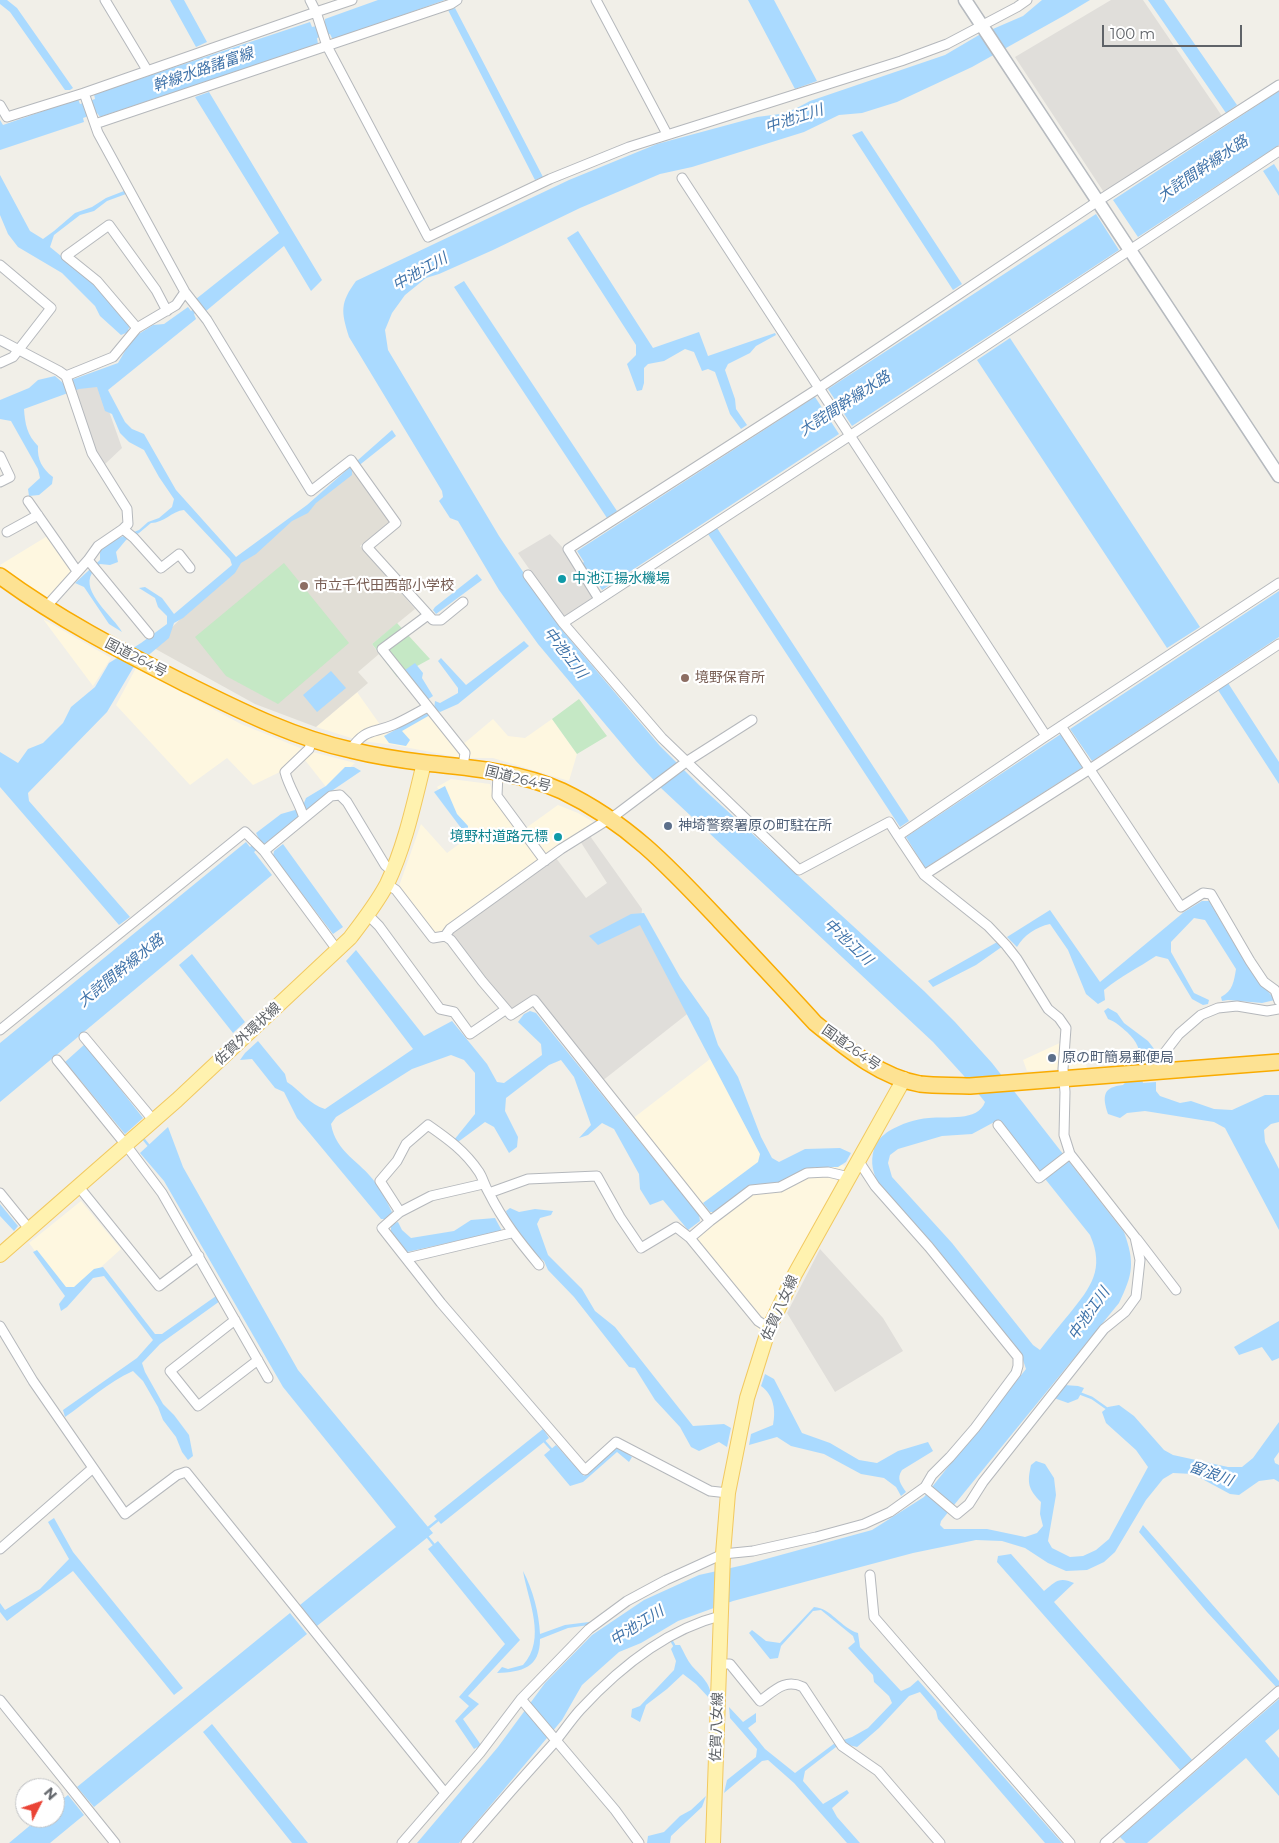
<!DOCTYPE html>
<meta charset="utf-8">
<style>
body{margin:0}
#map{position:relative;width:1279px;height:1843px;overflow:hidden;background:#f1efe8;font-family:Montserrat,sans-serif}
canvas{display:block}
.north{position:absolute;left:15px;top:1778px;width:50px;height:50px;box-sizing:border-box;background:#fff;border:1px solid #bfc1c3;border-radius:50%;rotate:49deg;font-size:14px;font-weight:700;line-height:20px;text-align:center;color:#5f6368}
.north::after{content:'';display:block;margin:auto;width:18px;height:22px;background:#ea4335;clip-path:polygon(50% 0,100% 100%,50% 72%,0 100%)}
.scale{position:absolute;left:1102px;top:25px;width:140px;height:22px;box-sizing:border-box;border:2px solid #5f6368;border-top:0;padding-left:6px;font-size:15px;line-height:18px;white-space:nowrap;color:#5f6368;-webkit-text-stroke:4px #fff;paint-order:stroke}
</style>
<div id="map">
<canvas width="1279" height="1843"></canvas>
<div class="north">N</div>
<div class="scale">100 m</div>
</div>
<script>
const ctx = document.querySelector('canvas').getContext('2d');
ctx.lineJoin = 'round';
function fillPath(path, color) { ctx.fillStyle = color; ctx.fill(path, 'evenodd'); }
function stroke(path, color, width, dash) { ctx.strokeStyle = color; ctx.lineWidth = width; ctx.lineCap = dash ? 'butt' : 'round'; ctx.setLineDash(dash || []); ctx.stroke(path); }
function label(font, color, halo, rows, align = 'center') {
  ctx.font = font + ' Montserrat,"Noto Sans JP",sans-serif'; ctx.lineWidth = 4.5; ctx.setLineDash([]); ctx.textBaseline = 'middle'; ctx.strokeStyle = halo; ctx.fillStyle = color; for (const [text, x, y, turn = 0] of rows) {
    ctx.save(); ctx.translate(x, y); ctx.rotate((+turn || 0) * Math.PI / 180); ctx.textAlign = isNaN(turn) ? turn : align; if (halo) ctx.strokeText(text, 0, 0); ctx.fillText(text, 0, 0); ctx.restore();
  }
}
fillPath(new Path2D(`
 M49,535L73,571L49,598L29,586L0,565Z
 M43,619L111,658L93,686Z
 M136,668L241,724L305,750L355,763L327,788L301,755L282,771L253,785L227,758L190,785L116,705Z
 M357,692L388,736L435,710L461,746L493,719L508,736L525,738L552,719L577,754L569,781L493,758H462L394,745L361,741L316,727Z
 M451,779L490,784L495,801L519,833L558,805L578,813L602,827L436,937L399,886L421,824L447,853L470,836L437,787Z
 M1062,1042L1063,1061L1083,1051L1087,1068L1027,1071L1023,1060Z
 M714,1056L774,1172L812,1155L845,1166L759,1331L684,1238L705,1221L627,1123Z
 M81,1201L121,1249L69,1296L29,1243Z`), '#fef7e0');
fillPath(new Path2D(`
 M1111,0H1143L1226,122L1109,200L1015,57Z
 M99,383L122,448L104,465L95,451L75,388Z
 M550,534L563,548L594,597L563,617L518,553Z
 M590,836L642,909L641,920L691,1011L597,1085L528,999L511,1009L451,934L556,858L586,898L607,883L580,841Z
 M820,1249L883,1318L903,1351L835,1392L787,1313Z`), '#e0deda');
fillPath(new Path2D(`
 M353,469L390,521L360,546L415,609L372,644L379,654L358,672L368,683L316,727L255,704L152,647L237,563Z`), '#e1ded6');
fillPath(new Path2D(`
 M284,563L349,643L278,704L226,676L195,637Z
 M397,623L430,659L397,677L372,644Z
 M579,699L607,736L577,754L552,719Z`), '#c5e8c5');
fillPath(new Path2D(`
 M0,0H7L17,8L73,88L70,90H65L10,12L0,4Z
 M170,0H184L207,42L196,47Z
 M378,0H445L333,40L330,34L317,38L318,44L100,117L97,113L83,118L84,122L0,150V120L3,125L78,99L80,104L95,99L94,94L310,22L312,27L325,24V19Z
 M748,0H774L817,81L795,89Z
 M1042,0H1090L1065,15L972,67L897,102L862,113L839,115L804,132L692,167L660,174L580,208L493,250L439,274L426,278L405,295L392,313L385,330L388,350L499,536L562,630L660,746L699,785L924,991L955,1022L992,1063L1124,1232C1135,1263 1133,1274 1119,1303L941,1521L940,1525L944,1529H987L1025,1537L1037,1533L1043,1526L1040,1514L1041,1502C1028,1489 1027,1483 1031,1465L1036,1461L1045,1464L1054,1478L1056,1495L1048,1541L1052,1548L1070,1557L1083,1556L1096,1550L1109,1539L1148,1467L1136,1450L1106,1423L1102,1412L1108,1407L1119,1405L1134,1416L1164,1450L1173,1455L1228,1467H1242L1253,1458L1279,1422V1452L1274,1459L1275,1463L1279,1465V1482L1274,1479L1259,1481L1239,1495L1230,1494L1193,1474L1173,1473L1163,1479L1146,1500L1115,1552L1104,1562L1087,1570L1066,1571L1048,1563L1025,1548L1002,1541L976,1540L913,1553L733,1601L678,1621L641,1643L619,1652L582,1685L562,1720L459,1843H417L498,1747L545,1683L592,1635L644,1600L699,1575L744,1565L872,1530L924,1497L1026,1369L1022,1357L879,1185C873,1173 870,1163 874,1149C876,1141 883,1135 889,1131C901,1124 915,1119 929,1118C946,1116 978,1122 985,1102L964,1076L933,1042L662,789L636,761L538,644L499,590L458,521L450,518L439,501L443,497L442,491L349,337C341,311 340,303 356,281L569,180L657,144L757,117L780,114L795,109L810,101L945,55L979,35L1023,16ZM998,1120L1090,1235C1105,1269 1091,1287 1070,1313C1060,1325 1050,1337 1040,1350L1033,1345L952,1243L892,1177L888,1163L890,1155L898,1149L942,1136L972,1134Z
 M1148,0H1164L1237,105L1226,113Z
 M455,8L543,177L535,180L448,10Z
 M1279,91V145L1138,237L1113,200Z
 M209,92L322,280L311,291L284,246L206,311L202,307L194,314L196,319L108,390L125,422L132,429L144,434L176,490L236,557L307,505L392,430L396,436L352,471V475L316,503L308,513L292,521L256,554L241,563L235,573L183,618L174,623L169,638L133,668L107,712L28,793L29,801L130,917L119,925L0,787V752L18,763L28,749L43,743L63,723L71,707L95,687L109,663L141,643L167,624V616L158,607L155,598L139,588L145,587L162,598L174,614L232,565L230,559L184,510C172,511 164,523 151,523L139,533L126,540L116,552L118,562L110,565L100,564C97,567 93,570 92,573C80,592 114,617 122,632L109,624L84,587L75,583L100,560V551L111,541L139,530L148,522L159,518L172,507L174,499L159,477L144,450L129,442L120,433L112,414L105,411L97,387L79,389L24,409C25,424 27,435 38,446C37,459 42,469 53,477L52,484L39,495L29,496L28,489L40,478L38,469L11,421L0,419V400L29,388L38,380L55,376L63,383L118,363L132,339L126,333L121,335L100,316L95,306L62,273L18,247L8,234L0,215V175L30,231L43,239L54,231L75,213L92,207L106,198L124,191L126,194L107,201L94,211L80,215L54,235L50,247L94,283L130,326L128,330L134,337L153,325L164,324L188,307L191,311L200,304L196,299L279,233L195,97Z
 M862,131L962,284L953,290L852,135Z
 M1274,164L1279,172V196L1263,171Z
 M1096,214L1119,250L852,426L828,389Z
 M578,231L653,348L699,332L708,356L775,333L776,335L756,346L750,353L728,364L725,370L735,399L736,409L747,425L741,429L730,414L715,372L708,369L702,371L694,352L685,349L664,361L648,364L644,368V383L642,390L637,391L627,364L636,355V345L567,238Z
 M464,281L617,511L607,518L454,287Z
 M1010,338L1200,627L1167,648L977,360Z
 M815,397L839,434L602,590L591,573L587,575L580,565L584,562L577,551Z
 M717,528L909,821L900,827L708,534Z
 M477,574L482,580L436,614L433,610L435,607Z
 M1279,591V637L1092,761L1070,729Z
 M524,641L529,646L458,704L440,712L434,709L435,701L440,703L458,693V688L438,661L441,658L466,685Z
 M415,663L423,673L422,678L433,696L427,700L405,670Z
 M331,671L346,688L317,712L303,695Z
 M1228,683L1279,762V784L1218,690Z
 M428,712L430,715L402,731L410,740L406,746L389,743L384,736Z
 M1061,734L1083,767L925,868L906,837Z
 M345,767H354L361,771L333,790L254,852L272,875L0,1102V1043L246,842L250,847L259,839L256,833L281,814L302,808L306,798L326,786Z
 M445,786L457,814L468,826V832H464L434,792Z
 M283,844L343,927L333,934L273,856L274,851Z
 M1202,901H1209L1248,967L1271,995L1279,994V999L1262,1003L1228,1000L1222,1001L1221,997C1233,991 1234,981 1236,969L1205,920L1194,918L1171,942V952L1194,993L1209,1000L1208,1004L1203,1005L1192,999L1168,959L1156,956C1138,968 1121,976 1104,990L1105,1000L1098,1004L1086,994L1068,950L1050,924C1036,927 1024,935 1017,947L1007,937L1050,910L1100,982L1184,912Z
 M644,913L680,977L709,1018L718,1045L738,1077L761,1137L772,1158L779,1162L805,1149L840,1148L851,1153L846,1162L838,1167H817L804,1170L780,1183L749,1186L716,1212H710L703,1203L758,1162L760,1154L640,925L598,945L589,936L631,914Z
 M999,941L1003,946L976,965L933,987L928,981Z
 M356,950L424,1036L452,1021L487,1064L497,1082L504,1083L542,1055L541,1044L518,1022L524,1014L530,1011L536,1013L699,1215L700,1221L688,1230L663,1200L650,1205L640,1189L639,1174L614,1129L602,1123L588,1135L579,1138L591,1125L574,1077L561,1060L549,1065L506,1098L505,1111L518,1137L517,1147L509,1153L494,1127L485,1122L458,1142L454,1140L475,1114V1073L464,1060L451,1055L412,1069L336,1117L331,1124C336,1153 360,1161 375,1182C382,1191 387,1202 392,1212L387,1219H381L297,1118L284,1092L275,1088L252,1059L240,1060L245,1053L258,1041L285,1074L287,1082C301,1091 310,1105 325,1109L413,1049L346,961Z
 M192,954L245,1022L233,1033L179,965Z
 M1108,1008L1117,1013L1124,1023L1148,1041L1158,1054L1153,1065L1142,1079L1143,1083L1156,1082V1091L1160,1096L1180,1103L1191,1101L1214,1109L1232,1110L1265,1095H1279V1122L1271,1124L1264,1130L1265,1142L1279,1169V1230L1225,1128L1214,1122L1145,1111L1127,1113L1120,1118L1108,1114C1102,1096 1103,1087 1123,1085C1140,1067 1148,1052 1127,1032C1121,1027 1116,1022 1108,1019L1104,1011Z
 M85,1044L143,1118L125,1134L65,1062Z
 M168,1127L183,1167L298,1370L433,1533L317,1626L300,1605L396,1527L283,1387L164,1181L140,1153Z
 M0,1204L18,1226L14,1231L0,1216Z
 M510,1208L519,1212L535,1209L553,1211L551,1215L540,1218L537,1224L548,1255L582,1289L595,1311L615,1327L693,1426L724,1424L731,1428L727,1447L719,1442L699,1451L691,1447L680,1427L655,1400L635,1368L629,1367L574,1297L548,1270L544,1261L537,1256L509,1222L506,1211Z
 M495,1218L502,1231L407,1252L391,1232V1224L398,1222L402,1230L411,1238L454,1231L471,1220Z
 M37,1250L66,1287H74L94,1269L103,1267L155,1334H162L216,1296L220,1301L160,1344L142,1363L145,1372L163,1404L174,1415L189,1435L193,1456L188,1460L182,1452L176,1437L163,1420L158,1407L143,1381L133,1371C108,1382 87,1402 65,1417L63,1410L137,1358L153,1340L104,1276L93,1278L67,1307L61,1311L59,1304L65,1296L33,1252Z
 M1279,1321V1358L1272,1361L1262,1347L1239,1355L1234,1347Z
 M765,1374L774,1379L802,1433L830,1443L859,1460L877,1463L898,1451L928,1442L933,1451L902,1470C896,1479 901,1484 906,1492L901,1496L896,1487L884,1478L861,1474L824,1454L791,1446L777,1437L749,1445L751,1434L773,1425C776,1411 774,1395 761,1386Z
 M1064,1385L1078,1386L1084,1388L1078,1399L1068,1403L1054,1398Z
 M543,1429L549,1438L441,1524L434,1516Z
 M556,1445L584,1476L614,1449L619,1447L632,1457L629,1462L617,1452L583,1482L570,1486L544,1455Z
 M54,1518L73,1552L183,1688L174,1695L73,1571L7,1621L0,1612V1603L5,1610L40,1589L69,1559L48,1522Z
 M1143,1525L1279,1681V1687L1278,1689L1207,1612L1139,1532Z
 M438,1541L520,1640L468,1696L479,1704L463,1719L481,1745L474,1749L455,1721L469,1706L459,1697L505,1644L428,1549Z
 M1011,1554L1044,1591C1055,1582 1059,1576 1074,1583L1054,1602L1193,1761L1181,1771L997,1562L998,1556Z
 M523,1571C533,1590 539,1613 540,1634L565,1625L589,1622V1625L568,1628L540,1639C540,1668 522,1672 497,1673L502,1667L508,1669L523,1665C547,1639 528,1601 523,1571Z
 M814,1607C831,1608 841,1628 858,1633L860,1647L901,1691L910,1687L918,1680L1062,1843H1045L938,1719L936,1711L920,1692L909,1696L879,1728L857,1747L844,1744L836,1747L805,1771L803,1781L823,1804L847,1790L849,1793L832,1808L837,1817L860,1843H847L794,1783L768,1760L762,1761L724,1793L727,1780L756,1757L757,1749L730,1718L729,1707L743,1722L756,1713V1722L748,1728L765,1749L795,1773L835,1743L852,1737L868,1728L892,1703L889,1696L874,1682L873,1675L848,1648L855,1642L853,1636L821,1610L813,1611L781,1646L778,1658L770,1659L749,1633L752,1630L766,1641L780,1643Z
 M290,1613L307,1634L94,1807L77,1787Z
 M674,1645H680C684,1652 687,1660 692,1666C702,1677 712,1684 711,1700L696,1684L683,1674L667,1689L646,1705L640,1722L631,1717L632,1709L640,1706L674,1670L676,1661L671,1649Z
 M1279,1699V1729L1265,1741L1279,1758V1796L1246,1758L1147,1843H1126L1120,1837Z
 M212,1724L308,1843H292L203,1732Z
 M68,1795L84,1815L50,1843H9L39,1818H55V1805Z
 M706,1796L702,1807L671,1836L670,1843H647L648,1836L664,1832L680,1816L691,1810Z`), '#aadaff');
stroke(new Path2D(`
 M825,417L841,407
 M141,1136L150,1147
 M1079,1393L1092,1398L1109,1410
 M544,1441L552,1450
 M427,1529L438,1520
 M426,1535L435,1546
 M671,1640L674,1645`), '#aadaff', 2.5);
const street = new Path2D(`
 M105,0L147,70
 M310,0L316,12L84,93L98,133L185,292L207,320L311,491L351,460L396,523L367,547L433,620H441L463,602
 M352,0L316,12L327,46L428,237L550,179L629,147L901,61L947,44L1017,7L1027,0
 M596,0L667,134
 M0,105L7,117L84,93
 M95,124L451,4L457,0
 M682,178L1046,736
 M0,265L51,308L13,357L0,363
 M137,328L97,281L66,256L109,225L156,290L167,311
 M0,340L59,371L66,376L92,453L127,509L128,524L123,529L98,546L88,560L45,608
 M66,376L113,357L137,328L176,305L185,292
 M0,456L10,477L0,482
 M28,501L77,571
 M123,529L134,538L161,568L179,554L190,568
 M7,532L38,515
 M88,560L149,634
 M528,575L563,623L662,738L799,870L889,822L898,836L1046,736L1279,583
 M599,599L568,549L819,388L1098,201L1279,85
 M428,615L382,649L465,753L463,766
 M563,623L851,435L1279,151
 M1061,726L1181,907L1203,893L1211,894L1250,961L1264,982L1275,990L1279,1001
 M350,750C366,728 371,734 393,725C405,720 416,713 428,707
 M498,773L497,796L545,861
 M304,818C299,801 289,788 285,772L309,749L312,740
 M898,836L924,875L988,926L1006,945L1017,959L1048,1009L1059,1018L1066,1028L1063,1069L1065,1092L1064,1135L1070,1154L1135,1237L1140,1260L1136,1297L1125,1312L1104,1329L983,1482L969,1504L957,1514L925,1487
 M264,851L331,796L340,795L347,802L385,865L392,871
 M924,875L1090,769L1279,644
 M387,884L396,890L433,938L445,936L450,929L561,849L617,814L686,762L752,720
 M368,915L379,926L440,1009L454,1012L470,1034L505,1010
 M445,936L451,940L482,981L511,1015L534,1000L710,1221L690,1238L758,1321L769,1328
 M0,1030L245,832L264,851L338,951
 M84,1037L154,1121
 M57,1060L126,1145L162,1193L268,1378
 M1159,1072L1162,1056L1179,1034L1201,1015L1218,1008L1237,1006L1267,1011L1279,1009
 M998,1125L1039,1178L1070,1154
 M79,1187L159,1286L199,1256
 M0,1193L30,1230
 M489,1193C503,1221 519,1241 539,1265
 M400,1212L431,1196L483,1184
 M710,1221L751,1190L780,1187L807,1173L828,1172L849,1177
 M690,1238L676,1227L641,1248L620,1217L597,1176L528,1179L489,1193C484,1185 483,1178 479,1172C465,1151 448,1139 428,1125L406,1144L397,1161L380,1181L400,1212L382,1228L441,1303L585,1470L616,1442L710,1491L728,1493
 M1137,1239L1176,1290
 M407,1258L511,1233
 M235,1320L170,1371L198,1406L258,1360
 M0,1326L33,1381L125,1514L177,1475L186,1472L445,1793
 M0,1549L93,1468
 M870,1575L874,1617L1070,1843
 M718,1664H730L760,1701C774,1691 785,1678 803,1687L842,1746L878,1771L940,1843
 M521,1699L615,1810L639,1843
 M0,1700L115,1843
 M402,1843L480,1753L521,1699L589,1629L627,1601L666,1580L723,1554L753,1551L816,1537L864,1524L890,1512L925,1487L932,1475L950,1457L975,1428L1016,1373L1018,1366V1357L929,1247L875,1186L858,1160
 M466,1843C495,1809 524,1776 554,1743C563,1732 571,1720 580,1710C618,1669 665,1630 720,1616
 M1105,1843L1279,1691`);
const secondary = new Path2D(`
 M965,0L1279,476`);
const primary = new Path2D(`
 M0,1255L177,1100L350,938C363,921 377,903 387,884C405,846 414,803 424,763
 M713,1843L723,1554L728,1493L747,1398L769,1328L795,1274L904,1079`);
const highway = new Path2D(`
 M0,576C57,618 119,650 182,682C237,709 291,737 351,750C375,756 401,760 426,763C472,768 520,772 562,791C629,823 671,869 720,921C752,955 784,989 815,1023C846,1048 880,1077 920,1084C937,1086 954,1085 970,1086L1279,1062`);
stroke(street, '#b5b8bc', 11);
stroke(secondary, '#b6babf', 15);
stroke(primary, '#f2c960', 16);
stroke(highway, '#f9ab00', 18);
stroke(street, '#fff', 9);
stroke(secondary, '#fff', 12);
stroke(primary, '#fff2af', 14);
stroke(highway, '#fde293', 15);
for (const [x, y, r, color] of [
 [562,579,5,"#0f9aa8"],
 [304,586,5,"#8d6e63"],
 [685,678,5,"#8d6e63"],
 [668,826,5,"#5c6f8a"],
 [558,837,5,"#0f9aa8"],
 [1052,1058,5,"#5c6f8a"]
]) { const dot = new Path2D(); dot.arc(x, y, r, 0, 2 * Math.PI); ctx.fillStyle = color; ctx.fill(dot); stroke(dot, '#fff', 2); }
label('14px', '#0d838f', '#fff', [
 ["中池江揚水機場",572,579],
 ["境野村道路元標",548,837,"right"]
], 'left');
label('14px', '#785e54', '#fff', [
 ["市立千代田西部小学校",314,586],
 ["境野保育所",695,678]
], 'left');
label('14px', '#5f6368', '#fff', [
 ["国道264号",136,658,27],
 ["国道264号",518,779,14],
 ["佐賀外環状線",248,1034,-43],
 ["国道264号",851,1048,35],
 ["佐賀八女線",780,1308,-66],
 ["佐賀八女線",717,1727,-88]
]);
label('14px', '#4e5e75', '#fff', [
 ["神埼警察署原の町駐在所",678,826],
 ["原の町簡易郵便局",1062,1058]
], 'left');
label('italic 15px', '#4174aa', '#fff', [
 ["幹線水路諸富線",203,70,-19],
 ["中池江川",794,119,-18],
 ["大詫間幹線水路",1203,169,-34],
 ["中池江川",420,272,-29],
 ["大詫間幹線水路",845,404,-33],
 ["中池江川",565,653,52],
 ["中池江川",848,942,43],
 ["大詫間幹線水路",121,971,-39],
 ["中池江川",1089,1314,-55],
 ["留浪川",1211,1474,20],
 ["中池江川",637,1626,-32]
]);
</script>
